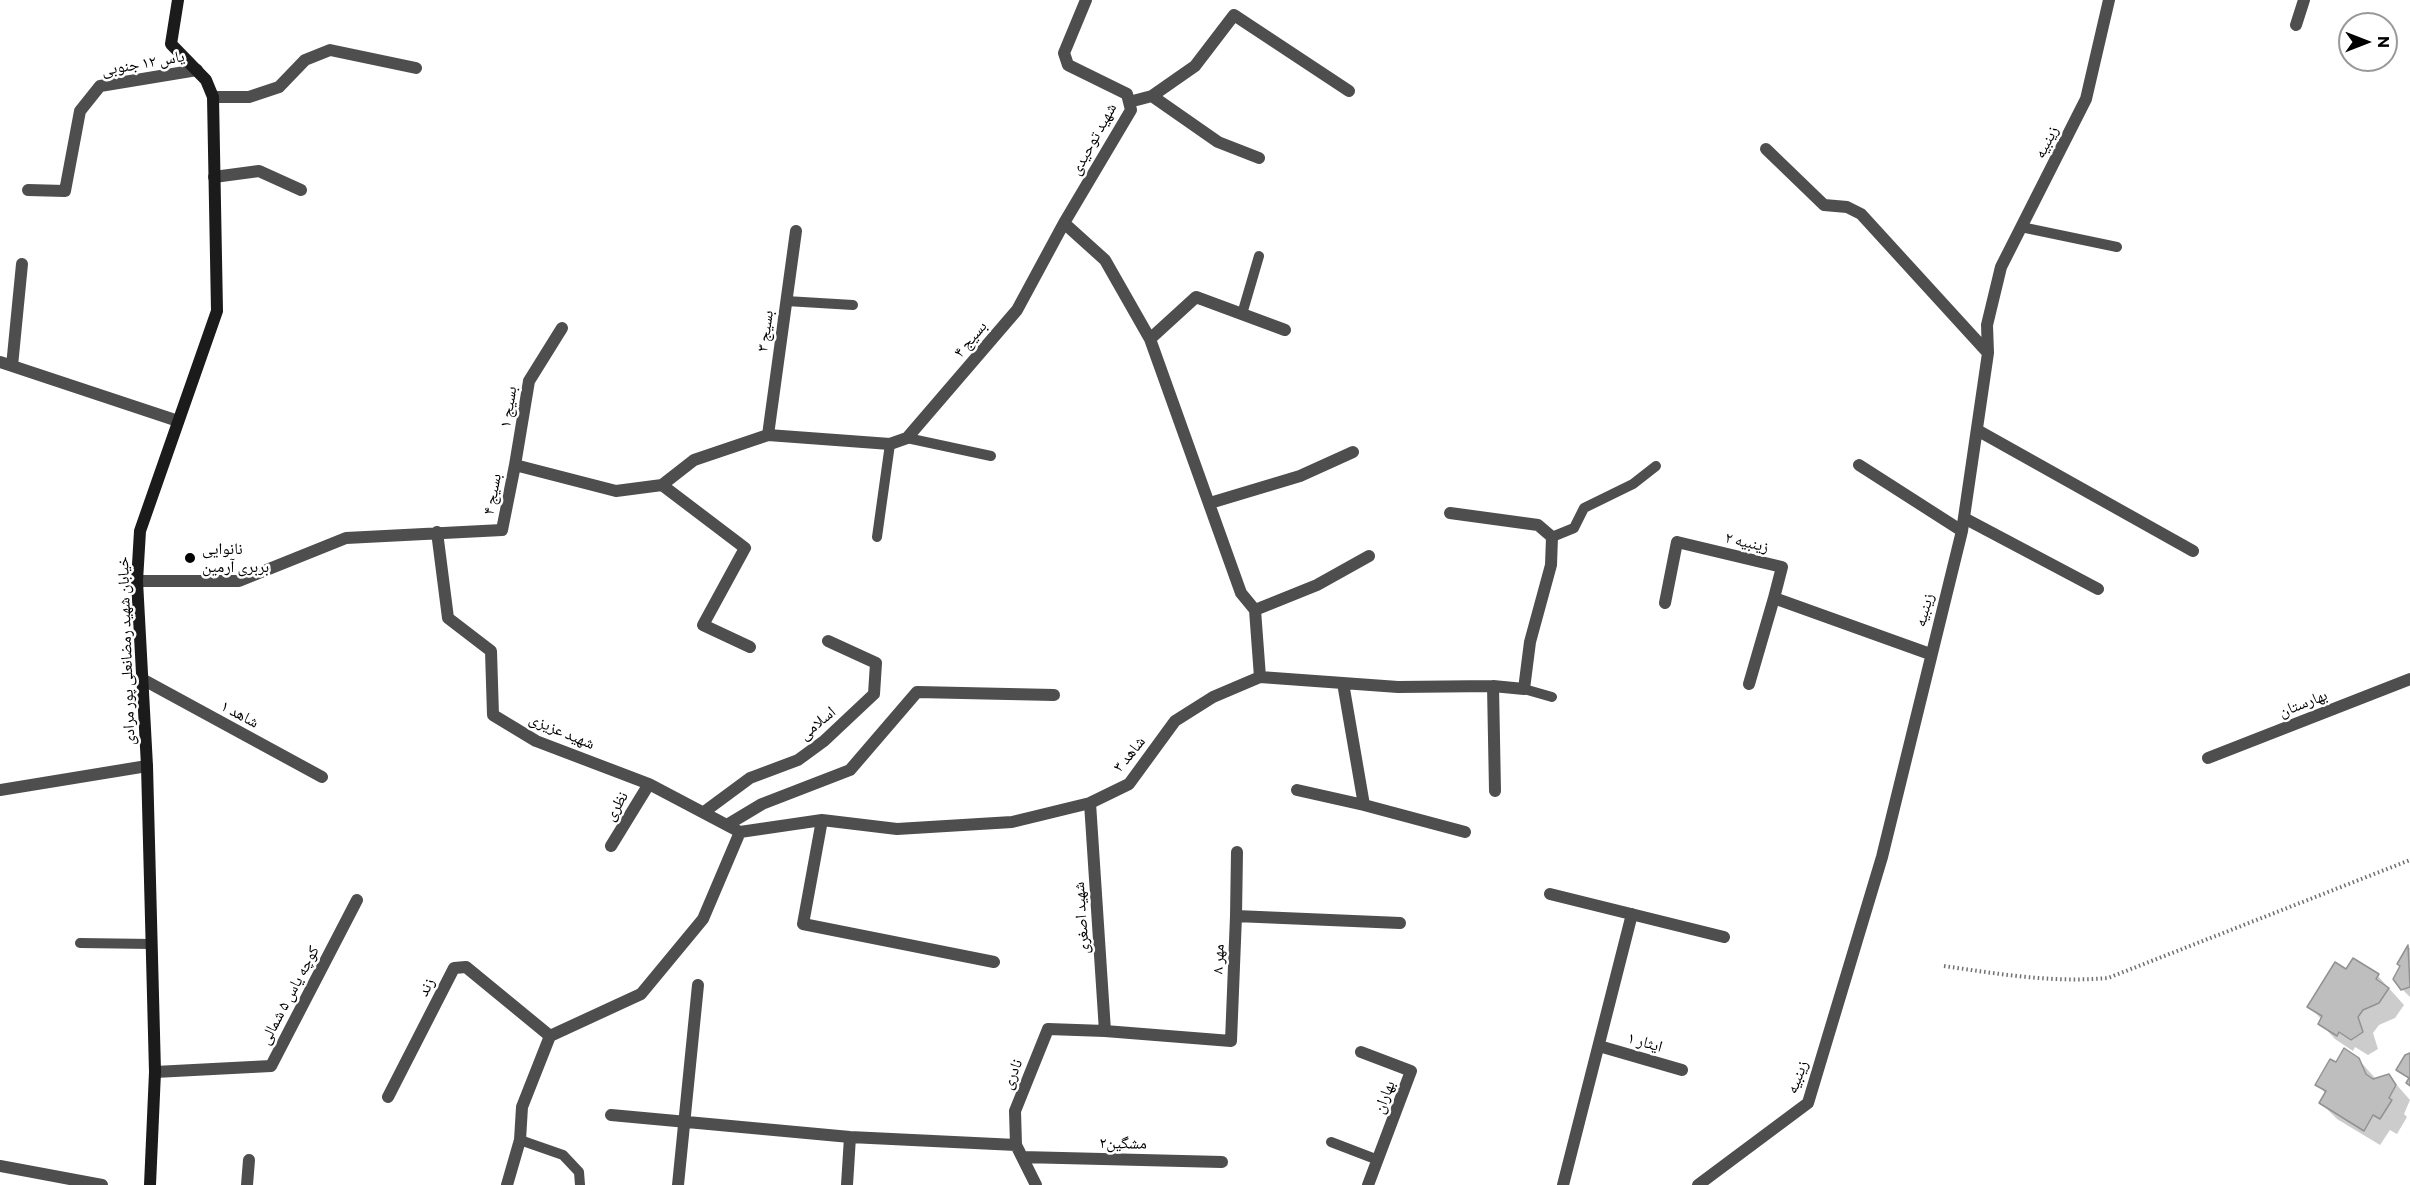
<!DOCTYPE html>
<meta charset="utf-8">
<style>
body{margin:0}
#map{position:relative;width:2410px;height:1185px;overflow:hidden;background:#fff;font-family:Commissioner,sans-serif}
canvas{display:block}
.north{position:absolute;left:2338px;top:12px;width:60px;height:60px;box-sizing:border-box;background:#fff;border:2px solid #999;border-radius:50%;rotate:90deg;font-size:16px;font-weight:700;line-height:24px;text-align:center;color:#000}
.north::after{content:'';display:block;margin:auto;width:21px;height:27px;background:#000;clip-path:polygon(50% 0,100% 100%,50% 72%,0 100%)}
</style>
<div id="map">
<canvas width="2410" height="1185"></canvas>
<div class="north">N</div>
</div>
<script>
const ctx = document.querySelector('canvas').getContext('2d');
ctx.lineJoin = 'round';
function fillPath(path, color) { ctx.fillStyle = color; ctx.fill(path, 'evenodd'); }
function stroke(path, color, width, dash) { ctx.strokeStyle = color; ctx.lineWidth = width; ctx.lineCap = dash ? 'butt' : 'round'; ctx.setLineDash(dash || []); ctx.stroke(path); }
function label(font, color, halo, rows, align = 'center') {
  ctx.font = font + ' Commissioner,"Noto Naskh Arabic",sans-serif'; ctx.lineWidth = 5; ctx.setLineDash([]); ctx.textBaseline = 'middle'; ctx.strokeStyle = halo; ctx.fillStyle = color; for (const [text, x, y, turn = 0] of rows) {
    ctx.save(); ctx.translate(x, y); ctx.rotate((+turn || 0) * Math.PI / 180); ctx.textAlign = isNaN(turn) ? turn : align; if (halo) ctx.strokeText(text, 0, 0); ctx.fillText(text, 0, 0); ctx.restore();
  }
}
fillPath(new Path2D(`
 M2408,947L2410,948V997L2402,989V967L2399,964Z
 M2347,971L2378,976L2404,1005L2395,1018L2379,1025L2373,1033L2378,1049L2368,1055L2355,1047L2353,1051L2335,1039L2320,1023L2322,1020L2309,1006Z
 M2358,1059L2376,1079L2388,1075L2410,1100L2404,1114L2407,1117L2397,1134L2390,1130L2380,1145L2337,1119L2321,1103L2326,1094L2317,1084L2336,1064Z`), '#0003');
const building = new Path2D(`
 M2408,945L2410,987L2401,990L2393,979L2400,966L2397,964Z
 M2353,958L2379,974L2376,979L2389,988L2379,1003L2363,1010L2358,1017L2363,1032L2351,1040L2339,1032L2337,1036L2318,1024L2322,1016L2307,1007L2335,962L2346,969Z
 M2344,1048L2359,1058L2366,1074L2373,1079L2389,1074L2396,1085L2389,1098L2392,1100L2380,1119L2373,1115L2364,1131L2319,1103L2326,1091L2315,1085L2330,1059L2336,1062Z
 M2410,1053V1086L2406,1083L2409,1078L2396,1070L2405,1055Z`);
fillPath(building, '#bebebe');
stroke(building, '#929292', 1.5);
stroke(new Path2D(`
 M1944,966C1999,974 2052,983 2108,978L2410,860`), '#707070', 4, [1.5, 3]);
stroke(new Path2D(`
 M2021,227L2117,247
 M786,301L853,305
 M1242,314L1259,256
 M907,438L991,456
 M877,537L890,444
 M1552,537L1574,528L1584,508L1633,484L1656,466
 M1524,689L1552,697
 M80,943L152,944
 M520,1140L563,1155L579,1172L580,1185
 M1331,1142L1378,1160`), '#4e4e4e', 10);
stroke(new Path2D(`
 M2296,25L2304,0
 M1152,96L1195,66L1234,15L1349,91
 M213,97H249L279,87L305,60L330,50L416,68
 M1129,102L1152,96L1218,142L1259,158
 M1766,149L1824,205L1847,207L1861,214L1988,353
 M214,177L259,171L301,190
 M28,190L65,191L80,111L100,86L197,70
 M1064,223L1131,110L1127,94L1068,65L1064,53L1086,0
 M1150,339L1196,297L1285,330
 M0,362L178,421
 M12,366L22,264
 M1977,430L2193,551
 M768,435L796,231
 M515,465L529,381L562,328
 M1859,465L1962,531
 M662,485L745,548L703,625L750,647
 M1210,503L1300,476L1353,452
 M1964,518L2098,589
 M437,532L448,618L491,651L493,715L536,741L649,784L740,832
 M137,581H239L346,538L502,530L515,465L616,491L662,485L694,460L768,435L890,444L907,438L1017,310L1064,223L1105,260L1150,339L1241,593L1255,610L1260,677
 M1665,603L1677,542L1782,567L1774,598L1930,654
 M1255,610L1317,585L1369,556
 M142,679L322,777
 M1343,683L1364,805L1465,832
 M1749,684L1774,598
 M1493,686L1495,791
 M2208,758L2410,679
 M0,790L147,766
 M1297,790L1364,805
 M1090,803L1105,1031
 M704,812L750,778L798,760L824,741L874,694L876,663L828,641
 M822,820L803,924L994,962
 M727,825L762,804L850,770L917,692L1054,695
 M740,832L822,820L897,829L1012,822L1090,803L1129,784L1175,721L1213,697L1260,677L1398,687L1493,686L1524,689L1530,642L1551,565L1552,537L1538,525L1450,513
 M611,846L649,784
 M1550,894L1724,937
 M1236,916L1237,852
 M1599,1046L1682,1070
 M1361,1052L1411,1071L1368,1185
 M155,1072L271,1066L357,900
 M388,1097L454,968L466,967L550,1036
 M611,1115L850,1137L1016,1145
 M1022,1157L1222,1162
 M0,1166L102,1185
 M247,1185L249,1160
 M507,1185L520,1140L522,1107L550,1036L641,994L703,919L740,832
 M678,1185L698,985
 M847,1185L850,1137
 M1036,1185L1016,1145L1015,1111L1048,1029L1105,1031L1231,1041L1236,916L1400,923
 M1563,1185L1632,914
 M1698,1185L1808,1103L1882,857L1962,531L1988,353L1987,325L2001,267L2086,99L2109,0`), '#4e4e4e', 12);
stroke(new Path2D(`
 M150,1185L155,1072L147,766L137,581L140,531L217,311L213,97L206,80L171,44L178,0`), '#1b1b1b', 12);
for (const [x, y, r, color] of [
 [190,558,6,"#000"]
]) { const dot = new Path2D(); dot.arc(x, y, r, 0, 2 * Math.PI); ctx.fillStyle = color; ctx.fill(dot); stroke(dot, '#fff', 2); }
label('16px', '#000', '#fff', [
 ["یاس ۱۲ جنوبی",143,63,-10],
 ["شهید توحیدی",1093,139,-61],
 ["زینبیه",2046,142,-63],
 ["بسیج ۳",765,331,-82],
 ["بسیج ۴",970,339,-50],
 ["بسیج ۱",508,407,-81],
 ["بسیج ۴",492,494,-79],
 ["زینبیه ۲",1747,542,13],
 ["زینبیه",1924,610,-75],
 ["خیابان شهید رمضانعلی پور مرادی",126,651,-92],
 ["بهارستان",2303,703,-21],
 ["شاهد ۱",240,714,28],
 ["اسلامی",817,723,-40],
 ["شهید عزیزی",562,731,23],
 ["شاهد ۳",1129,754,-51],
 ["نظری",616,806,-59],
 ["شهید اصغری",1081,918,-94],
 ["مهر ۸",1218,959,-88],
 ["زند",426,987,-63],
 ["کوچه یاس ۵ شمالی",289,995,-62],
 ["ایثار ۱",1645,1042,16],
 ["نادری",1012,1074,-68],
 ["زینبیه",1797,1077,-69],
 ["بهاران",1384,1097,-69],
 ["مشگین۲",1123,1143,1]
]);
label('16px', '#000', '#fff', [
 ["نانوایی",202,549],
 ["بربری آرمین",202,567]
], 'left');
</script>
